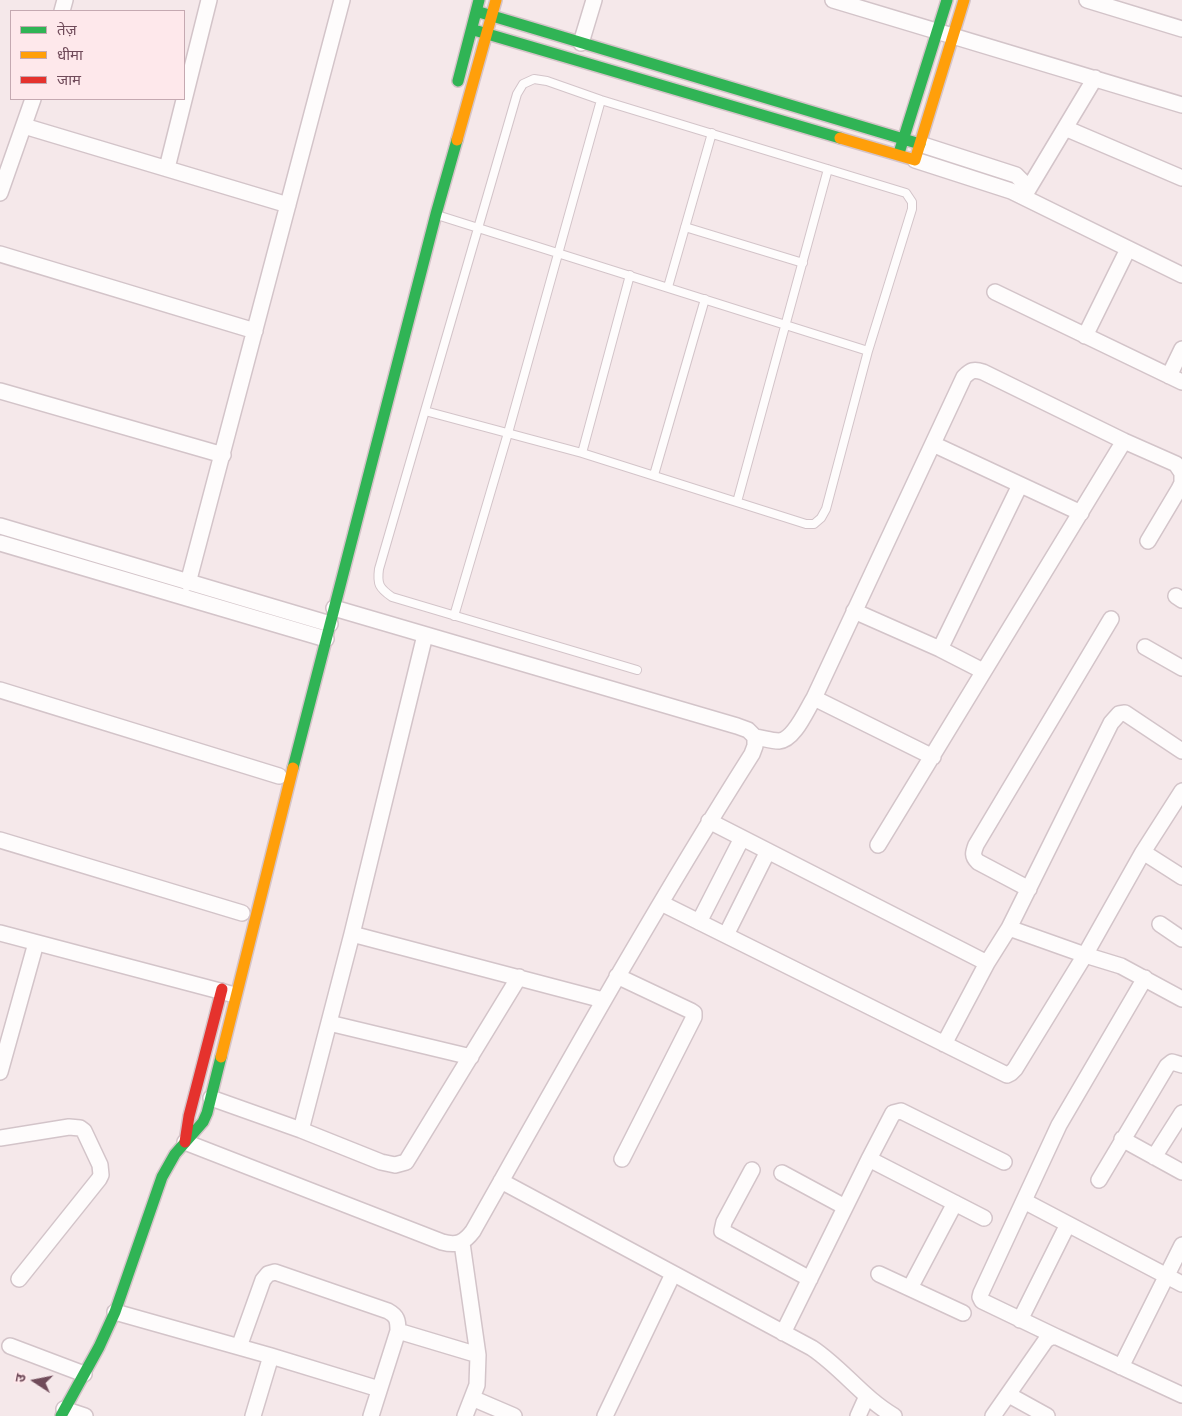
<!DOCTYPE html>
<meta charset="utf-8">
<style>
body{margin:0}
#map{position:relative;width:1182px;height:1416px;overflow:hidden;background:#f5e8ea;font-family:"Archivo Narrow","Noto Sans Devanagari",sans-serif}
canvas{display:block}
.legend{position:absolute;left:10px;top:10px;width:175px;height:90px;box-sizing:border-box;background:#fee8eb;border:1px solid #c5a9b1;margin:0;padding:6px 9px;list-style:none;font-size:15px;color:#704b5a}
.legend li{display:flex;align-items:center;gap:10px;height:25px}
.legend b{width:25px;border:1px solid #c5a9b1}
.north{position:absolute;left:10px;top:1356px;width:50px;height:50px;-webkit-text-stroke:4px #fee8eb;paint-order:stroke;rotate:281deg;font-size:14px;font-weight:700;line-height:20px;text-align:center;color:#704b5a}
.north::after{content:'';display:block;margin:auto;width:18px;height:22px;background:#704b5a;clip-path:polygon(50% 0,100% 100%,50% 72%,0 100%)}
</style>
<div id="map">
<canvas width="1182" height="1416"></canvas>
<ul class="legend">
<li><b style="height:6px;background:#30b455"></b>तेज़</li>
<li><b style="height:6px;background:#ff9f0a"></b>धीमा</li>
<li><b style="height:6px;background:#e5322d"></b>जाम</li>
</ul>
<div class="north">उ</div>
</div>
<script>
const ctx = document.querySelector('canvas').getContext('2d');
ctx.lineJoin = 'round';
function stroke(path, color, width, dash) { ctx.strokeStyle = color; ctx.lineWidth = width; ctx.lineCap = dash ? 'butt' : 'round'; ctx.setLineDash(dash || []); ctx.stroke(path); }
const lane = new Path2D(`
 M685,227L803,263
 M668,287L712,133
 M425,411L582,453L806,524H814L821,518L826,509L868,351L437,215
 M582,453L630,275
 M654,475L705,299
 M737,502L828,169
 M454,616L508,433L601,100
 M637,670L392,597C379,588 377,584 379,569L517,94L523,84L534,79L547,81L601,100L906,193L912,202V209L868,351`);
const street = new Path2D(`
 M833,0L1182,105
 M1087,0L1182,29
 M62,11L65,0
 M581,43L594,0
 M24,126L288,205
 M1065,128L1182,178
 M920,144L1016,175L1024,183L1027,198
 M915,160L1011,191L1182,275
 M167,168L209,0
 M0,193L33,99
 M1026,193L1095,78
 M0,254L255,331
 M995,292L1182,382
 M1085,336L1128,249
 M1169,376L1182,349
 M0,391L223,455
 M933,444L1081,513
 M0,526L330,624
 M1148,541L1179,489L1182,483V474
 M0,543L326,639
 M188,583L342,0
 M1176,596L1182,600
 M854,611L940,649L983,671
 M1145,647L1182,668
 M940,649L1020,485
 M0,690L279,776
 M755,737C763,738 771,741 779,741C794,740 806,711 814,698
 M933,757L814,698L964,377C971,370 974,369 983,372L1124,441L1176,464L1182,473
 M709,821L987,963
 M0,840L242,913
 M878,845L1124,441
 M1143,852L1182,877
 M1029,889L978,862C972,856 973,853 976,845L1111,619
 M661,903L1007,1075L1011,1073L1015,1069L1085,955L1143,852L1182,791
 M699,922L742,838
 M1160,924L1182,939
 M1009,928L1111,723L1119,714L1125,713L1182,751
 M0,933L231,994
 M352,934L603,1000
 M726,935L768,851
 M617,976L691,1011L694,1013V1017L622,1159
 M329,1023L471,1057
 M944,1044L987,963L1009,928L1085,955L1121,966L1182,999
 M0,1072L36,943
 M211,1098L301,1130L381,1162L395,1165L406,1162L519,977
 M301,1130L352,934L425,635
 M0,1138L69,1127L80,1128L84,1131L100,1165L101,1175L99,1179L19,1279
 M1122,1139L1182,1172
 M185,1142L442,1242C457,1246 464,1243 473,1231C564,1070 653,910 752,754L755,746V737L748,730L737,726L334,608
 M1154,1157L1182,1113
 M869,1159L984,1218
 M752,1170L724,1222L722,1231L810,1279
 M782,1173L845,1207
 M1099,1180L1167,1066L1172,1062L1182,1065
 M501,1181L812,1348C842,1368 863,1398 894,1416
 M1024,1201L1182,1284
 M462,1243L478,1355L477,1385L465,1416
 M879,1274L963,1313
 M910,1288L955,1203
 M115,1312L271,1356L379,1389
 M1020,1320L1068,1224
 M398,1331L478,1355
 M783,1333L869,1159L893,1113L901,1111L1004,1162
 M1057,1337L982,1301L980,1297L981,1293L1059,1125L1145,978
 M10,1346L84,1374
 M239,1347L263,1280L268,1274L275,1272L388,1311C397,1316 398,1320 398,1331L371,1416
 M1121,1367L1182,1245
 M1009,1395L1047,1416
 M472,1398L514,1416
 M64,1409L85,1416
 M253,1416L271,1356
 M605,1416L673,1274
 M858,1416L867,1396
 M993,1416L1046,1340L1051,1337H1057L1182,1395`);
const fast = new Path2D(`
 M479,12L920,144
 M474,30L840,138
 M458,81L479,0
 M899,153L947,0
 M293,768L436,214L457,140
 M61,1416L99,1347L115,1312L162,1177L175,1154L203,1122L207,1113L221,1057`);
const slow = new Path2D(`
 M840,138L915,160L964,0
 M457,140L496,0
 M221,1057L293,768`);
const jam = new Path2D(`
 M185,1142L189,1116L222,989`);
stroke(lane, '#d3c4c9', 10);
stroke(street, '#d3c4c9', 18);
stroke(fast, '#d5c4c9', 14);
stroke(slow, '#d5c4c9', 14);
stroke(jam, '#d5c4c9', 14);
stroke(lane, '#fefcfc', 8);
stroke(street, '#fefcfc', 15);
stroke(fast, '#30b455', 11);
stroke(slow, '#ff9f0a', 11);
stroke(jam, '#e5322d', 11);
</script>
